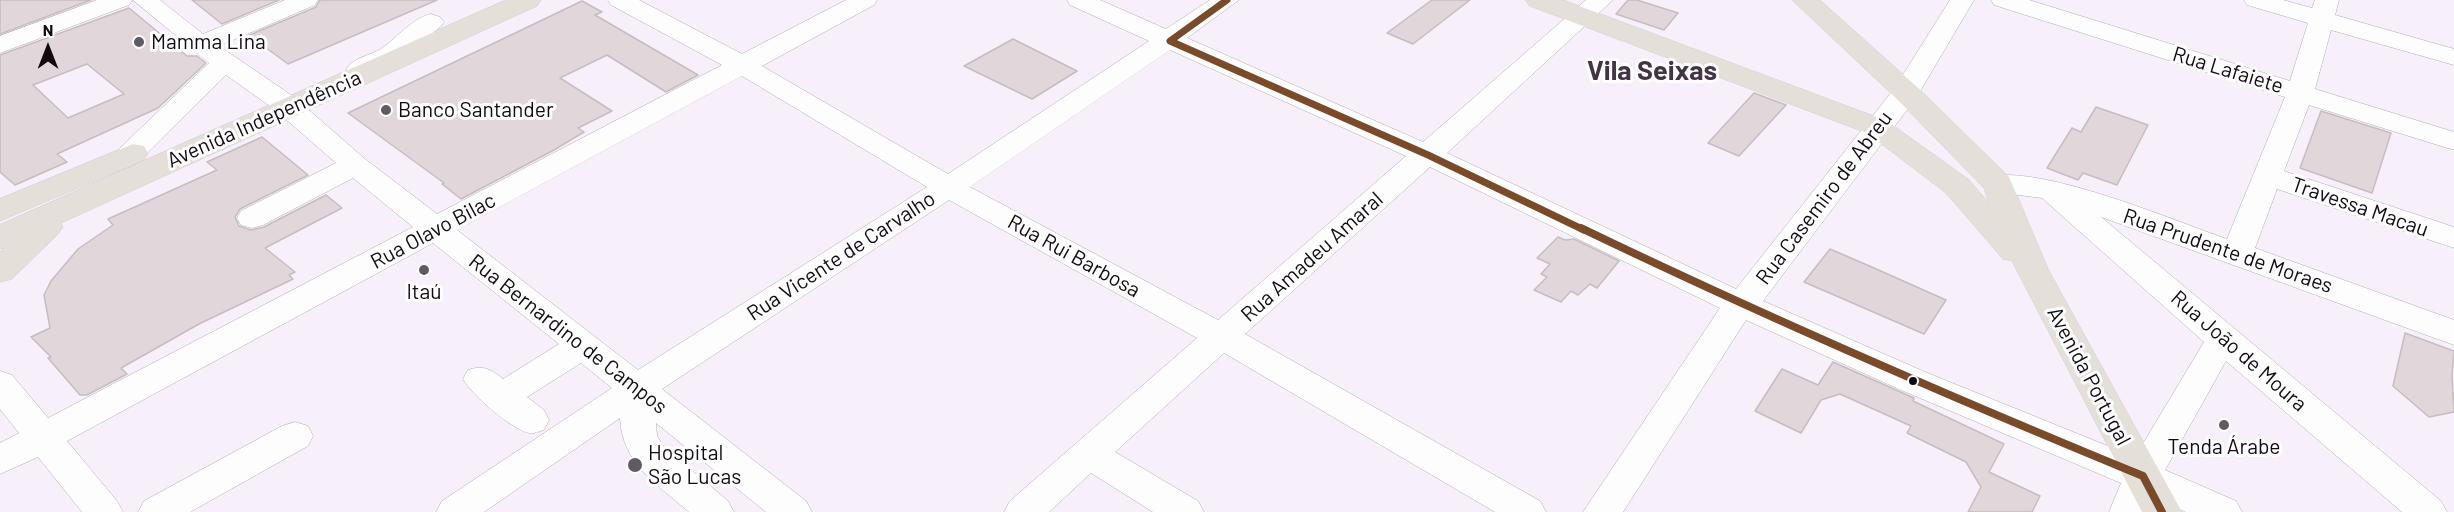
<!DOCTYPE html>
<meta charset="utf-8">
<style>
body{margin:0}
#map{position:relative;width:2454px;height:512px;overflow:hidden;background:#f7effa;font-family:Barlow,sans-serif}
canvas{display:block}
.north{position:absolute;left:18px;top:18px;width:60px;height:60px;-webkit-text-stroke:4px #fefefe;paint-order:stroke;rotate:0deg;font-size:16px;font-weight:700;line-height:24px;text-align:center;color:#100a11}
.north::after{content:'';display:block;margin:auto;width:21px;height:27px;background:#100a11;clip-path:polygon(50% 0,100% 100%,50% 72%,0 100%)}
</style>
<div id="map">
<canvas width="2454" height="512"></canvas>
<div class="north">N</div>
</div>
<script>
const ctx = document.querySelector('canvas').getContext('2d');
ctx.lineJoin = 'round';
function fillPath(path, color) { ctx.fillStyle = color; ctx.fill(path, 'evenodd'); }
function stroke(path, color, width, dash) { ctx.strokeStyle = color; ctx.lineWidth = width; ctx.lineCap = dash ? 'butt' : 'round'; ctx.setLineDash(dash || []); ctx.stroke(path); }
function label(font, color, halo, rows, align = 'center') {
  ctx.font = font + ' Barlow,sans-serif'; ctx.lineWidth = 6; ctx.setLineDash([]); ctx.textBaseline = 'middle'; ctx.strokeStyle = halo; ctx.fillStyle = color; for (const [text, x, y, turn = 0] of rows) {
    ctx.save(); ctx.translate(x, y); ctx.rotate((+turn || 0) * Math.PI / 180); ctx.textAlign = isNaN(turn) ? turn : align; if (halo) ctx.strokeText(text, 0, 0); ctx.fillText(text, 0, 0); ctx.restore();
  }
}
const building = new Path2D(`
 M0,0H91L0,34Z
 M192,0H279L222,24Z
 M320,0H437L288,64L265,47L263,49L245,37L316,7Z
 M1432,0H1470L1413,44L1387,33Z
 M1628,0H1637L1678,13L1664,30L1616,14Z
 M582,1L602,12L595,15L698,75L666,92L607,55L560,78L612,111L578,128L584,132L554,150L461,199L442,184L444,183L348,113Z
 M129,8L187,56H197L206,63L158,108L57,154L67,162L15,185L0,172V55ZM87,64L124,94L68,118L33,85Z
 M1013,39L1077,71L1032,99L964,66Z
 M1754,93L1786,105L1739,156L1708,143Z
 M2096,107L2148,125L2117,185L2083,173L2078,180L2047,168L2072,128L2081,132Z
 M2321,111L2391,133L2372,193L2300,168Z
 M262,137L308,175L240,209L235,217L239,226L251,230L264,227L326,195L342,208L265,248L295,272L289,275L293,279L199,324L121,368L127,374L87,395H80L48,358L51,357L31,337L50,328L44,295L51,281L78,249L113,225L108,219L217,170L207,162Z
 M1558,237L1565,240L1574,239L1619,261L1597,288L1590,284L1578,295L1571,291L1561,302L1534,290L1547,277L1541,274L1550,264L1537,258Z
 M1830,249L1874,268L1946,300L1924,334L1804,282Z
 M2405,333L2454,351L2452,375L2454,412L2429,417L2393,386Z
 M1833,362L1914,398L1913,401L2004,444L1989,472L2040,496L2032,512H1968L1981,487L1966,462L1907,433L1911,426L1840,394L1821,400L1801,433L1755,411L1782,369L1818,385Z`);
fillPath(building, '#e1d7db');
stroke(building, '#c6bdc0', 1.5);
const minor = new Path2D(`
 M97,0H132L129,5L0,53V36Z
 M133,0H160L203,34L285,0H318L315,5L219,46L294,97L365,159L437,214L722,65L611,5L608,0H639L742,54L846,0H877L874,5L762,66L948,174L1149,41L1070,5L1067,0H1100L1166,29L1210,0H1239L1187,38L1423,142L1586,0H1613L1447,153L1736,289L1894,89L1950,0H1974L1916,98L1763,301L1925,372L2135,457L2204,342L2042,198L1988,191L1983,184L1988,177C2040,164 2172,220 2227,239L2285,97L1994,5L1991,0H2029L2290,81L2308,23L2247,5L2244,0H2283L2312,8L2315,0H2339L2335,15L2454,49V65L2331,30L2315,89L2454,132V150L2309,105L2284,171L2454,227V248L2277,189L2255,248L2454,320V345L2101,217L2441,501L2447,512H2402L2226,361L2165,470L2236,501L2242,512H2186L2153,497L2147,512H2109L2121,483L1901,390L1746,320L1623,512H1583L1720,308L1430,167L1245,334L1540,501L1546,512H1495L1224,353L1115,452L1198,501L1204,512H1153L1091,473L1049,512H1004L1010,501L1197,338L949,200L662,389L806,501L812,512H766L656,423L657,436L663,446L728,501L734,512H689C657,484 622,464 620,418L484,512H436L442,501L612,388L581,363L527,397L544,410L549,420L544,430C539,431 534,434 530,433C514,432 470,393 463,379L468,370C483,365 491,369 503,379L559,344L433,243L67,441L117,501L123,512H82L38,457L0,474V443L19,433L0,409V371L12,375L48,418L413,227L353,178L263,225L252,228L241,225L237,218L241,211L336,163L274,109L226,75L140,160L130,163L120,160L116,154L120,148L209,63ZM1170,50L1406,156L1218,320L970,187ZM742,76L927,187L638,370L457,230Z
 M431,14L440,17L444,22L440,27C418,45 380,82 350,75L346,69C353,58 368,56 379,50C397,39 410,19 431,14Z
 M295,422L308,426L313,436L308,446L190,512H138L144,501L282,426Z`);
const major = new Path2D(`
 M506,0H541L537,6L61,223L63,227L58,234L12,279L0,282V252L5,247L0,249V225Z
 M1526,0H1563L1887,121L1968,179L1989,203L1984,188L1896,98L1792,0H1820L1916,86L2009,177L2049,271L2182,512H2142L2012,261L2003,259L1946,193L1867,133L1530,6Z
 M133,144L144,146L148,153L144,160L0,221V199Z`);
stroke(minor, '#b2abb4', 1);
stroke(major, '#d1cdd3', 1);
fillPath(minor, '#fefdfe');
fillPath(major, '#e4e0d9');
stroke(new Path2D(`
 M1227,0L1170,41L1428,155L1584,230`), '#7a4b2a', 7);
stroke(new Path2D(`
 M1581,228C1766,317 1953,398 2143,476L2162,512`), '#7a4b2a', 8);
for (const [x, y, r, color] of [
 [139,42,6,"#615a63"],
 [386,110,6,"#615a63"],
 [424,270,6,"#615a63"],
 [1913,381,5,"#100a11"],
 [2224,425,6,"#615a63"],
 [635,465,8,"#615a63"]
]) { const dot = new Path2D(); dot.arc(x, y, r, 0, 2 * Math.PI); ctx.fillStyle = color; ctx.fill(dot); stroke(dot, '#fefefe', 2); }
label('21px', '#100a11', '#fefefe', [
 ["Mamma Lina",151,42],
 ["Banco Santander",398,110],
 ["Itaú",424,292,"center"],
 ["Tenda Árabe",2224,447,"center"],
 ["Hospital",648,453],
 ["São Lucas",648,477]
], 'left');
label('21px', '#100a11', '#fefefe', [
 ["Rua Lafaiete",2228,70,17],
 ["Avenida Independência",264,119,-24],
 ["Rua Casemiro de Abreu",1824,198,-53],
 ["Travessa Macau",2360,207,19],
 ["Rua Olavo Bilac",433,231,-28],
 ["Rua Prudente de Moraes",2228,251,19],
 ["Rua Vicente de Carvalho",841,256,-33],
 ["Rua Rui Barbosa",1074,256,29],
 ["Rua Amadeu Amaral",1312,257,-42],
 ["Rua Bernardino de Campos",568,334,38],
 ["Rua João de Moura",2239,351,41],
 ["Avenida Portugal",2089,376,62]
]);
label('bold 27px', '#423445', '#fefefe', [
 ["Vila Seixas",1652,71]
]);
</script>
